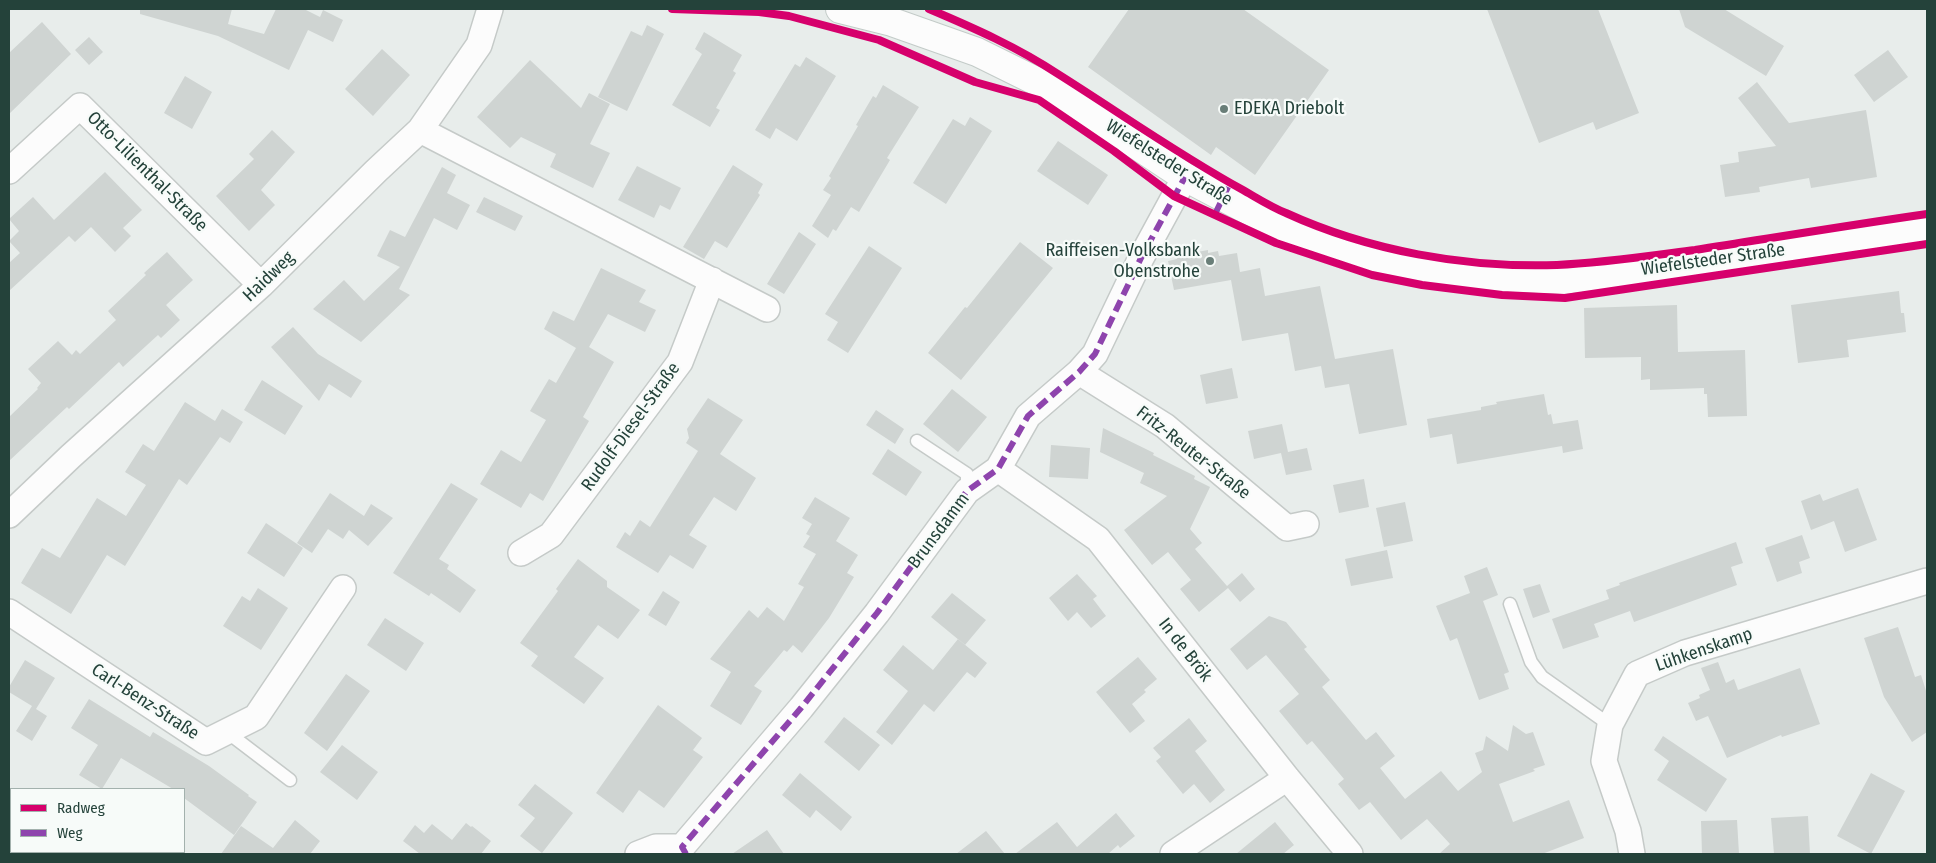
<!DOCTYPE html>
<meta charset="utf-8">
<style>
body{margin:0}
#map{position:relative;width:1936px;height:863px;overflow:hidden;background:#e8edeb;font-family:"Fira Sans Condensed",sans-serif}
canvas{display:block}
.frame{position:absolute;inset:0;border:10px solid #24423a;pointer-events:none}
.legend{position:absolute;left:10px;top:788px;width:175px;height:65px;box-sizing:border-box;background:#f7fbf9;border:1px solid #a3b1ad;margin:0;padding:6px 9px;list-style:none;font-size:15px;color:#24423a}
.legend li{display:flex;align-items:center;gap:10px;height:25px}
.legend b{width:25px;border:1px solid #a3b1ad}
</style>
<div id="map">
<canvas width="1936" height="863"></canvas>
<div class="frame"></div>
<ul class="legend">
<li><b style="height:6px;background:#d6006c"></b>Radweg</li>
<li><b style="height:6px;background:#8e44ad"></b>Weg</li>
</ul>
</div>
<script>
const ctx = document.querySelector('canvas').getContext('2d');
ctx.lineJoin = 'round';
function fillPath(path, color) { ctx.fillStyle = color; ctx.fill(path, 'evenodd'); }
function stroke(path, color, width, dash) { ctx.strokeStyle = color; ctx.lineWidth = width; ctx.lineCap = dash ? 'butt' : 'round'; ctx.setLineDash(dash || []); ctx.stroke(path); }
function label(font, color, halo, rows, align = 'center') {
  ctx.font = font + ' "Fira Sans Condensed",sans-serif'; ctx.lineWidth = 4.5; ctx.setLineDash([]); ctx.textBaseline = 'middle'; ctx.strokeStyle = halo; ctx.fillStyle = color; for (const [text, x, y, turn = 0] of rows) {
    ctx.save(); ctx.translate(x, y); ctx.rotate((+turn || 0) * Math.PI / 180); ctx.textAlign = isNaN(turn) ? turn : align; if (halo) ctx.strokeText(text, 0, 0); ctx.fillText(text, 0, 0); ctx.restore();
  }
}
fillPath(new Path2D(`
 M140,9H232L228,24L264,34L276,9H304L320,17L323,10L343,20L333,42L308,30L289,70L218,36L140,14Z
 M1129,9H1243L1329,70L1255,175L1216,147L1211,155L1088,67Z
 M1487,9H1598L1639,113L1596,130L1593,122L1539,143Z
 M1679,9H1724L1784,46L1766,76L1685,27Z
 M42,22L71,54L9,114V53Z
 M647,25L664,34L627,111L598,97L631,31L642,36Z
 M704,32L742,55L733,71L736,73L716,108L720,110L710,127L672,105L702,54L695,49Z
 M89,37L103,52L89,65L75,50Z
 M382,49L410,75L373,116L345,89Z
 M1888,50L1908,77L1874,102L1854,75Z
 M806,57L836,76L797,141L776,128L770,139L755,130L795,64L800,67Z
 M530,60L581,108L589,93L610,104L590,144L610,153L593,188L550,167L556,154L521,137L510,148L477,117Z
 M185,76L212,92L192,129L164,113Z
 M1757,82L1789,123L1866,110L1877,177L1811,188L1809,178L1759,187L1760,192L1725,197L1720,165L1739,162L1738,152L1776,146L1738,98Z
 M883,85L919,107L887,158L890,160L859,212L851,207L836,231L833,229L828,238L812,226L831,195L823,190L831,178L829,176L858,126L856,125L873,96L876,98Z
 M970,117L992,131L946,204L913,183L953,119L965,126Z
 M272,130L295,152L261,190L275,205L249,231L216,196L254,159L249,154Z
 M1058,141L1108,175L1088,205L1037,171Z
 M733,165L763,184L758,193L760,195L727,248L715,241L704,259L683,247Z
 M637,166L681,188L670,210L660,205L654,218L618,200Z
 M442,167L456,175L447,193L470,205L457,230L434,218L399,289L410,295L361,342L313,309L344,280L364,301L400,267L377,256L390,230L405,237Z
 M105,172L142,210L123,228L131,236L115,252L91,227L75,242L69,236L9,291V263L20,253L9,241L19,231L9,219L33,197L54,220Z
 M484,197L523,216L515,231L476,212Z
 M799,232L816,244L784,294L767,284Z
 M1020,242L1053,268L961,380L928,353L965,307L967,308Z
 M869,246L902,268L848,353L827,340L838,322L825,314Z
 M1208,250V253L1218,251L1219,256L1237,253L1240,272L1260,268L1265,296L1320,286L1335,359L1393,349L1407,425L1359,434L1349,384L1325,388L1321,366L1295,371L1288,333L1242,341L1231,280L1174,290L1168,261L1177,259L1176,256Z
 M167,252L193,280L166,305L180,320L161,338L158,335L123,367L119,362L69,409L67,407L9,461V417L38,389L37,388L41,383L28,369L58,341L72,355L76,350L80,354L116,320L108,311L146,275L144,273Z
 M601,268L646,290L639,302L656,310L645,332L608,314L589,347L614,362L583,417L589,421L543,501L530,493L521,508L480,484L501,450L521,462L546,420L530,411L549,379L556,383L576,348L544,329L553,311L574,321Z
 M1899,291L1901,313H1904L1906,332L1847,340L1849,357L1798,363L1791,305Z
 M1677,305L1678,352L1745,350L1747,416L1708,417L1707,394H1704V388L1650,390V379L1641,380V357L1585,358L1584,308Z
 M293,327L318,354L362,381L351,398L329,384L319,401L271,347Z
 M1232,368L1238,398L1206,404L1200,375Z
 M262,380L303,406L285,435L244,410Z
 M952,389L987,417L958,452L923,424Z
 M1544,394L1548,415L1551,414L1553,424L1578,420L1583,449L1563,453L1562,446L1457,464L1452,434L1430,438L1427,419L1481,410V407L1497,404L1496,402Z
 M708,398L743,420L720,454L756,478L736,511L714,497L689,535L707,546L693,569L670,555L658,573L616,547L625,532L630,536L640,520L650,527L698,451L686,443L689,438L687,429Z
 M185,402L215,421L222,409L243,422L230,443L220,437L187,485L179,479L125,566L107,555L71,614L21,583L42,548L60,558L97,498L126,516L146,485L125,472L143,444L154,451Z
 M876,410L904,429L895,444L866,425Z
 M1282,424L1288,452L1307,448L1312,470L1286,475L1281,453L1254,459L1248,431Z
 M1103,428L1154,453L1153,455L1195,476L1194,479L1210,487L1190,529L1202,543L1195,549L1227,586L1242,573L1255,589L1240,602L1228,588L1199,612L1180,589L1191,580L1168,552L1152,565L1124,530L1167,496L1140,483L1144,473L1100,452Z
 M1051,445L1090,448L1088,479L1049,477Z
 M888,449L922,472L906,496L872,474Z
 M1364,479L1369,507L1339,513L1333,485Z
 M451,483L478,499L439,559L449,565L447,569L476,590L460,613L431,593L429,596L393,573Z
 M1858,488L1877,540L1845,552L1834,521L1811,530L1801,501L1820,494L1823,501Z
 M330,493L364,516L371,504L393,518L368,546L349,530L343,539L328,529L312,553L297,543Z
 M815,497L850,518L836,541L858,555L847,573L854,577L829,618L802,653L793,645L787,652L784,650L754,686L762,691L741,725L710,706L731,672L710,659L749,610L758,618L767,607L784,621L804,587L798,584L816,554L803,547L810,536L806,534L812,524L802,518Z
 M1405,502L1413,541L1384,547L1376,508Z
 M266,523L303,548L284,577L247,553Z
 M1802,535L1810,558L1799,562L1802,573L1777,582L1765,548Z
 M1736,542L1743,563L1731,567L1737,585L1634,622L1630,611L1594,624L1599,637L1563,649L1552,619L1609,599L1606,590L1620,585L1619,583Z
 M1387,550L1393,578L1351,586L1345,559Z
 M578,559L607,581V587L640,610L618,639L598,625L574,657L604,678L584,704L531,666L538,656L520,643L558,591L556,589Z
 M1487,567L1498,595L1483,601L1509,672L1504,674L1509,689L1479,700L1457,638L1450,641L1436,606L1470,593L1464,576Z
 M1077,574L1097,596L1093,599L1106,616L1091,628L1077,612L1068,621L1049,598Z
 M1540,584L1550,612L1533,618L1523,589Z
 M258,588L288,608L261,650L223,626L242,596L250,601Z
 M663,591L680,602L666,626L648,615Z
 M952,593L986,620L965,645L931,617Z
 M1269,616L1286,622L1307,647L1304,649L1330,680L1322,687L1366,740L1376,732L1395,756L1380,768L1405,799L1441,771L1458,791L1482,772L1475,753L1483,750L1486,736L1508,751L1513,725L1526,734L1533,732L1545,765L1533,769L1535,771L1499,784L1513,822L1569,800L1584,838L1542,854H1439L1450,844L1427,819L1401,840L1370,802L1359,810L1338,784L1344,779L1312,741L1307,745L1279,711L1299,694L1266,655L1247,670L1230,649Z
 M385,618L424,643L406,671L367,645Z
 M1898,627L1915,677L1921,675L1927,694V732L1912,742L1884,697L1864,638Z
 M958,639L987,663L975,678L967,672L934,712L924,704L892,745L876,732L908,691L883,670L903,645L933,670Z
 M1138,657L1157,679L1144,690L1146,692L1132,704L1145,721L1130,733L1096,692Z
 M25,660L55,678L36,709L47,716L32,741L16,731L32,706L9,692V687Z
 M1718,662L1726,683L1734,679L1738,690L1800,668L1820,724L1782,737L1781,735L1727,758L1708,716L1696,721L1688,703L1700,698L1699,695L1710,690L1701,668Z
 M346,674L370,691L327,751L304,733Z
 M89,699L150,737L153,732L209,766L249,795L248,796L257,802L234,835L184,798V789H173L121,758L102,789L79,775L98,745L71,728Z
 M658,705L702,738L693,750L703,757L664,808L639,790L623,813L596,793Z
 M844,717L880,745L859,771L824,742Z
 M1189,718L1207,741L1195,751L1225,790L1210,803L1194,784L1183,794L1156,761L1161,757L1153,748Z
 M1663,736L1727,779L1706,812L1657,780L1669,761L1654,750Z
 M342,745L378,772L357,800L320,772Z
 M800,773L852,817L841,831L816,810L810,818L782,795Z
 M1871,773L1905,791L1871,854L1837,836Z
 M535,784L573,813L542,853L520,836L535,818L518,805Z
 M1116,813L1135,836L1120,848L1118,845L1108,854H1015L1057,822L1077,847Z
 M1808,816L1810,854H1774L1771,818Z
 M295,820L320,841L310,854H221L241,826L273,848Z
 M1737,820L1739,854H1702L1701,821Z
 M1275,822L1294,845L1283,854H1236Z
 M466,823L471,827L472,826L491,841L481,854H420L403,841L415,825L424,833L432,824L452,840Z
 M767,830L784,854H732Z
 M986,831L1005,854H956Z`), '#cfd4d2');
const lane = new Path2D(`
 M917,441L967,474V491
 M1510,604L1531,662L1542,677L1610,725
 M227,732L290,780`);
const street = new Path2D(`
 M420,130L767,309
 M9,171L80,106L261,285
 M1079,372L1165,426L1287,528L1306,524
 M998,469L1098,539L1287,778L1350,854
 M9,515L71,456L261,285L376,171L420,130L479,45L490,9
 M521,553L551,535L680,362L712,280
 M9,612L206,742L256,717L343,588
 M682,847L801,708L877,613L967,491L998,469L1028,416L1079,372L1095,354L1141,258L1185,177
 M638,854L656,847H682
 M1173,854L1287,778
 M1632,854L1628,831L1604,761L1610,725L1637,674L1685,653L1927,581`);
const secondary = new Path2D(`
 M840,9L892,22L977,52L1050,88L1185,177L1282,228L1348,251L1417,271L1470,276L1562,280L1657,269L1927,228`);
stroke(lane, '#c5cac8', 15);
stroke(street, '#c5cac8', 28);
stroke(secondary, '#c3cbc8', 30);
stroke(lane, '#fcfcfc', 12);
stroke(street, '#fcfcfc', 25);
stroke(secondary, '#fcfcfc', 28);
stroke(new Path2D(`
 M1215,214L1230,183
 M686,854L682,847L801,708L877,613L967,491L998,469L1028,416L1079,372L1095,354L1141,258L1185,177`), '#8e44ad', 6, [12, 6]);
stroke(new Path2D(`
 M672,9L759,12L789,16L879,40L975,82L1039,100L1114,151L1174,196L1276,243L1372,275L1422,285L1502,295L1565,298L1927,244
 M929,9C974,28 1017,47 1058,74C1120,113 1179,155 1243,190C1257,198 1271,207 1286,213C1369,251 1465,268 1557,265C1603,263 1649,256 1695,250C1772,238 1850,225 1927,214`), '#d6006c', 8);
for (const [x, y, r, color] of [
 [1224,109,5,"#697e78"],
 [1210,261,5,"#697e78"]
]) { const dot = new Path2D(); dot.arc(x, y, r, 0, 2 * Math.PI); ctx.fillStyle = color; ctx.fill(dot); stroke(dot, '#f7fbf9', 2); }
label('18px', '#24423a', '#f7fbf9', [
 ["EDEKA Driebolt",1234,109],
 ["Raiffeisen-Volksbank",1200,251,"right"],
 ["Obenstrohe",1200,272,"right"]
], 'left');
label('18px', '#24423a', '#f7fbf9', [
 ["Wiefelsteder Straße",1169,163,32],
 ["Otto-Lilienthal-Straße",147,172,45],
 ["Wiefelsteder Straße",1713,260,-8],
 ["Haidweg",269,277,-44],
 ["Rudolf-Diesel-Straße",631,427,-54],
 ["Fritz-Reuter-Straße",1193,453,38],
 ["Brunsdamm",939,531,-53],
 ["In de Brök",1185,650,52],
 ["Lühkenskamp",1704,650,-19],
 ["Carl-Benz-Straße",145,702,33]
]);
</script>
